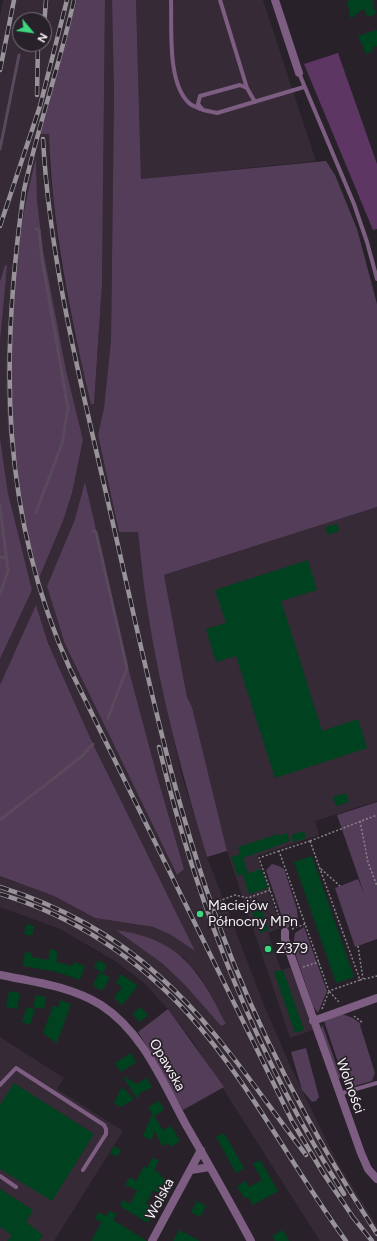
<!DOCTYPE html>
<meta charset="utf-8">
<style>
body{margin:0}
#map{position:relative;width:377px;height:1241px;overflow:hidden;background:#282129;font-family:Figtree,sans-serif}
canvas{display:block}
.north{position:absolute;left:12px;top:12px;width:40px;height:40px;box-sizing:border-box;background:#282129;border:1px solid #7a757b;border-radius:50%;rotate:119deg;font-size:11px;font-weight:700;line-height:16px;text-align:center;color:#f6f2f7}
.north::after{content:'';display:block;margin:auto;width:14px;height:18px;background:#3cd77e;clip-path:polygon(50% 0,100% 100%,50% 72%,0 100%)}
</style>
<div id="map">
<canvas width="377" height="1241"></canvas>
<div class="north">N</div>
</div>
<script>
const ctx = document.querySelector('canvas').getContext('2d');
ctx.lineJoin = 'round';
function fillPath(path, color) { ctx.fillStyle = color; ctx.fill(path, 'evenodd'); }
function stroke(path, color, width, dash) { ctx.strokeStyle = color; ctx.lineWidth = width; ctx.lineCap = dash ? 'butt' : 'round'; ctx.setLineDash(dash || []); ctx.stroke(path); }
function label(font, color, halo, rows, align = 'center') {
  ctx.font = font + ' Figtree,sans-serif'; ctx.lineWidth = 3.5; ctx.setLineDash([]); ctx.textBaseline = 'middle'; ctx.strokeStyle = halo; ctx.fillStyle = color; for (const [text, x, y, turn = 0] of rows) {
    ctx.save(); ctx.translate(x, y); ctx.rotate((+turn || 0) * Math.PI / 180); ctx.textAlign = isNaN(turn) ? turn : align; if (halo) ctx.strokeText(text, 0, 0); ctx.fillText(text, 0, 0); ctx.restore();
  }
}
fillPath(new Path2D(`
 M3,0H77L40,134L49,133L50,172L60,258L74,332L94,404L102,284L105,0H112L114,94L111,340L104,408L98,435L119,531H138L147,607L166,705L182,776L207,857L266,1010L290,1065L336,1160L377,1226V1241H320L194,1043L168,1009L143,982L115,961L60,929L0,907V876L54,896L95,918L152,927L171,935L194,950L93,744L48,643L36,606L0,685V659L32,590L8,493L0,438V342L5,265L0,280V17ZM20,20H44V44H20ZM36,160L37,201L43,250L66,370L83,440L72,493L63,521L39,577L22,514L15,479L7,410V372L8,337L16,259L23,216ZM85,483L128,667L156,772L184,869L177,875L65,644L74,522ZM117,930L184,958L200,976L226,1024L221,1026L185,985L163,964Z
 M136,0H263L316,161L141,179Z
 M377,507V801L315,821L319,835L257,856L281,928L268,933L281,970L292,967L313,1030L290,1038L227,851L192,707L187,697L164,575Z
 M0,1037L64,1078L57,1089L123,1131L54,1241H0Z`), '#352a36');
fillPath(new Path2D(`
 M77,0H105L102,284L94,404H91C70,314 52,226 49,134H40Z
 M112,0H136L141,179L326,161L335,175L357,229L377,304V507L164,575L187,697L192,707L227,851L207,857C182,775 160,692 147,607C143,582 141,557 138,532H119L98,435L104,408L111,340L114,94Z
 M36,158L37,201L43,250L66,370L83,440L72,493L63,521L39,578C27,534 16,491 10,445C0,350 13,250 36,158Z
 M5,265L7,266L0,342V281Z
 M0,438L8,493L32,590L0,659Z
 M85,482L128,667L156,772L184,869L177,875L65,644L47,586L74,522Z
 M36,605L48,643L93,744L195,951L171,935L153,927L95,918L54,896L0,876V685Z
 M377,802V939L355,947L335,888L358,879L364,893L337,815Z
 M272,864L279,866L284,869L297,909L298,920L293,925L286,929L266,870Z
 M304,927L327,991L318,1013L313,1006L293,947L295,933Z
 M116,930C180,939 199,970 226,1024L221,1026L185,985L163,964Z
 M168,1009L224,1087L183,1110L148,1048L138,1032Z
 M342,1014L353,1018L361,1024L360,1025L375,1073L372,1081L351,1087L343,1077L324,1021Z
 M322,1024L341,1078L337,1079L321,1031Z
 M306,1048L319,1097L316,1101L312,1102L302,1090L291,1052Z`), '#543d58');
fillPath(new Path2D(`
 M338,53L377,164V229L373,230L304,64Z`), '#5d3663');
stroke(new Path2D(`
 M0,149L19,55
 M36,229L39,230L42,259L68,408L62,444L36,512
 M0,505L8,571L0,594
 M93,531L96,532L127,668L108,718
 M0,557L7,558
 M0,820L81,757L93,744`), '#59495c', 3);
fillPath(new Path2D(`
 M351,0H374L372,2L376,14L367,17L364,8L351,19L347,1Z
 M377,30V46L372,48L373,51L366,54L358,36Z
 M337,524L339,531L328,535L325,527Z
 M308,560L317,590L281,601L286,616L322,731L358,719L367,748L275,778L236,656L216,662L206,629L226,623L215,590Z
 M346,793L349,802L336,806L333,797Z
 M304,831L306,838L294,842L291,835Z
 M287,833L290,841L243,858L248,873L238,876L231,857L240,854L238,847L278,834L279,836Z
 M312,856L354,977L336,983L294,862Z
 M261,869L268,888L249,894L243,875Z
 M261,908L269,930L260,933L252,912Z
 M26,924L34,926L32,936L24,934Z
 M271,943L274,952L266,955L263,946Z
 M50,949L58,951L56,962L73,966L74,962L85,966L80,980L57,972L23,966L25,952L32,953V957L48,960Z
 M98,960L107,965L103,973L94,968Z
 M283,970L304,1030L295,1033L274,972Z
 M100,972L110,978L102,991L93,985Z
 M121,974L138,986L122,1005L114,998L122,987L116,982Z
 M9,991L20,993L17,1009L6,1007Z
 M36,995L46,997L44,1009L33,1007Z
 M61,1000L71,1004L57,1043L43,1033L53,1006L58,1007Z
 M27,1007L35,1009L30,1025L22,1022Z
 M140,1007L148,1015L140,1022L132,1014Z
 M131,1053L136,1062L121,1072L115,1063Z
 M123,1076L137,1084L146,1078L152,1087L140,1093L137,1099Z
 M14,1083L94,1134L52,1201L0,1169V1105Z
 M122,1087L134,1099L121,1107L114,1103Z
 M159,1101L164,1110L154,1116L163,1130L171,1126L180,1141L170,1147L168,1143L162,1146L155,1131L151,1140L143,1136L152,1114L148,1107Z
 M224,1133L244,1168L236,1173L216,1137Z
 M114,1146L121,1150L117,1157L110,1153Z
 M152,1158L159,1160L154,1170L161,1174L160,1176L170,1181L162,1195L153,1190L146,1204L156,1209L148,1223L120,1206L123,1200L130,1204L137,1190L125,1185L130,1177L136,1181L144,1166L147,1168Z
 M260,1160L278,1191L253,1205L248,1197L244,1198L237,1186L246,1181L249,1187L262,1180L253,1164Z
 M0,1189L33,1210L26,1222L43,1235L39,1241H7L12,1235L0,1227Z
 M197,1201L206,1206L200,1217L191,1212Z
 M109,1211L117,1214L113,1220L147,1241H91L102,1222L95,1219L98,1212L106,1216Z
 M179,1230L200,1241H173Z
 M283,1230L289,1241H275L272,1236Z`), '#00421f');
stroke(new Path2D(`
 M360,821L368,862L377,886
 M310,841L360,980L329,991L279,851Z
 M310,841L377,815
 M279,851L259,858L282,925
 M321,869L340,886
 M219,901L235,895L248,898L270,890
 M292,929L305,924
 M358,946L363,979
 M303,967L319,962
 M360,980L377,976
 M322,1009L329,991L339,1002
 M354,1016L363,1023`), '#89848a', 1.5, [2, 2]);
stroke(new Path2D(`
 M171,0C172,28 167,83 189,103C192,106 197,107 200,109
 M220,0L247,88
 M299,73L354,204L367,242L377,279
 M255,102L247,88L240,85L200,96L198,104L203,110L217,113L304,87
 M0,1085L16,1068L104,1125L106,1129V1134L83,1170
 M339,1094L377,1083
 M0,1176L16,1187`), '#7d5e82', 4);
stroke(new Path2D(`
 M275,0L299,73
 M285,932V939L361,1153L368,1169L377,1179
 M0,975C35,982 70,986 101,1005C143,1032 163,1083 186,1125C208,1163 230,1202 251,1241
 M313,1021L377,998
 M191,1170L210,1167
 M152,1241L201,1150`), '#7d5e82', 8);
const rail = new Path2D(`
 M74,0C60,64 38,126 24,190C0,356 0,514 70,669L292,1121L323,1173L355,1220
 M44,26L46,0
 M0,70L14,0
 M37,95L38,44
 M43,139C50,267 83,391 111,515C143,653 170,792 219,925C259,1035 314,1137 377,1234
 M0,226L40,106L67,0
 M159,747C197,905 256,1056 344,1194
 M0,887C57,905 113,934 158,975C216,1026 259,1094 306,1155
 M0,894C73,916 138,958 189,1015C250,1083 292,1167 346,1241
 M352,1216L372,1241`);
stroke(rail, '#989399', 4.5);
stroke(rail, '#282129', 3, [9]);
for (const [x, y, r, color] of [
 [200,914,4,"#3cd77e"],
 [268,949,4,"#3cd77e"]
]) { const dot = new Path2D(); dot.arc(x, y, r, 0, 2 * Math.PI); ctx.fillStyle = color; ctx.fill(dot); stroke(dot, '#282129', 1.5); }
label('14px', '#f6f2f7', '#282129', [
 ["Maciejów",208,906],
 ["Północny MPn",208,922],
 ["Z379",276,949]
], 'left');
label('14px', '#f6f2f7', '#282129', [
 ["Opawska",167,1065,60],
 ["Wolności",350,1086,70],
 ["Wolska",160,1199,-62]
]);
</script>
